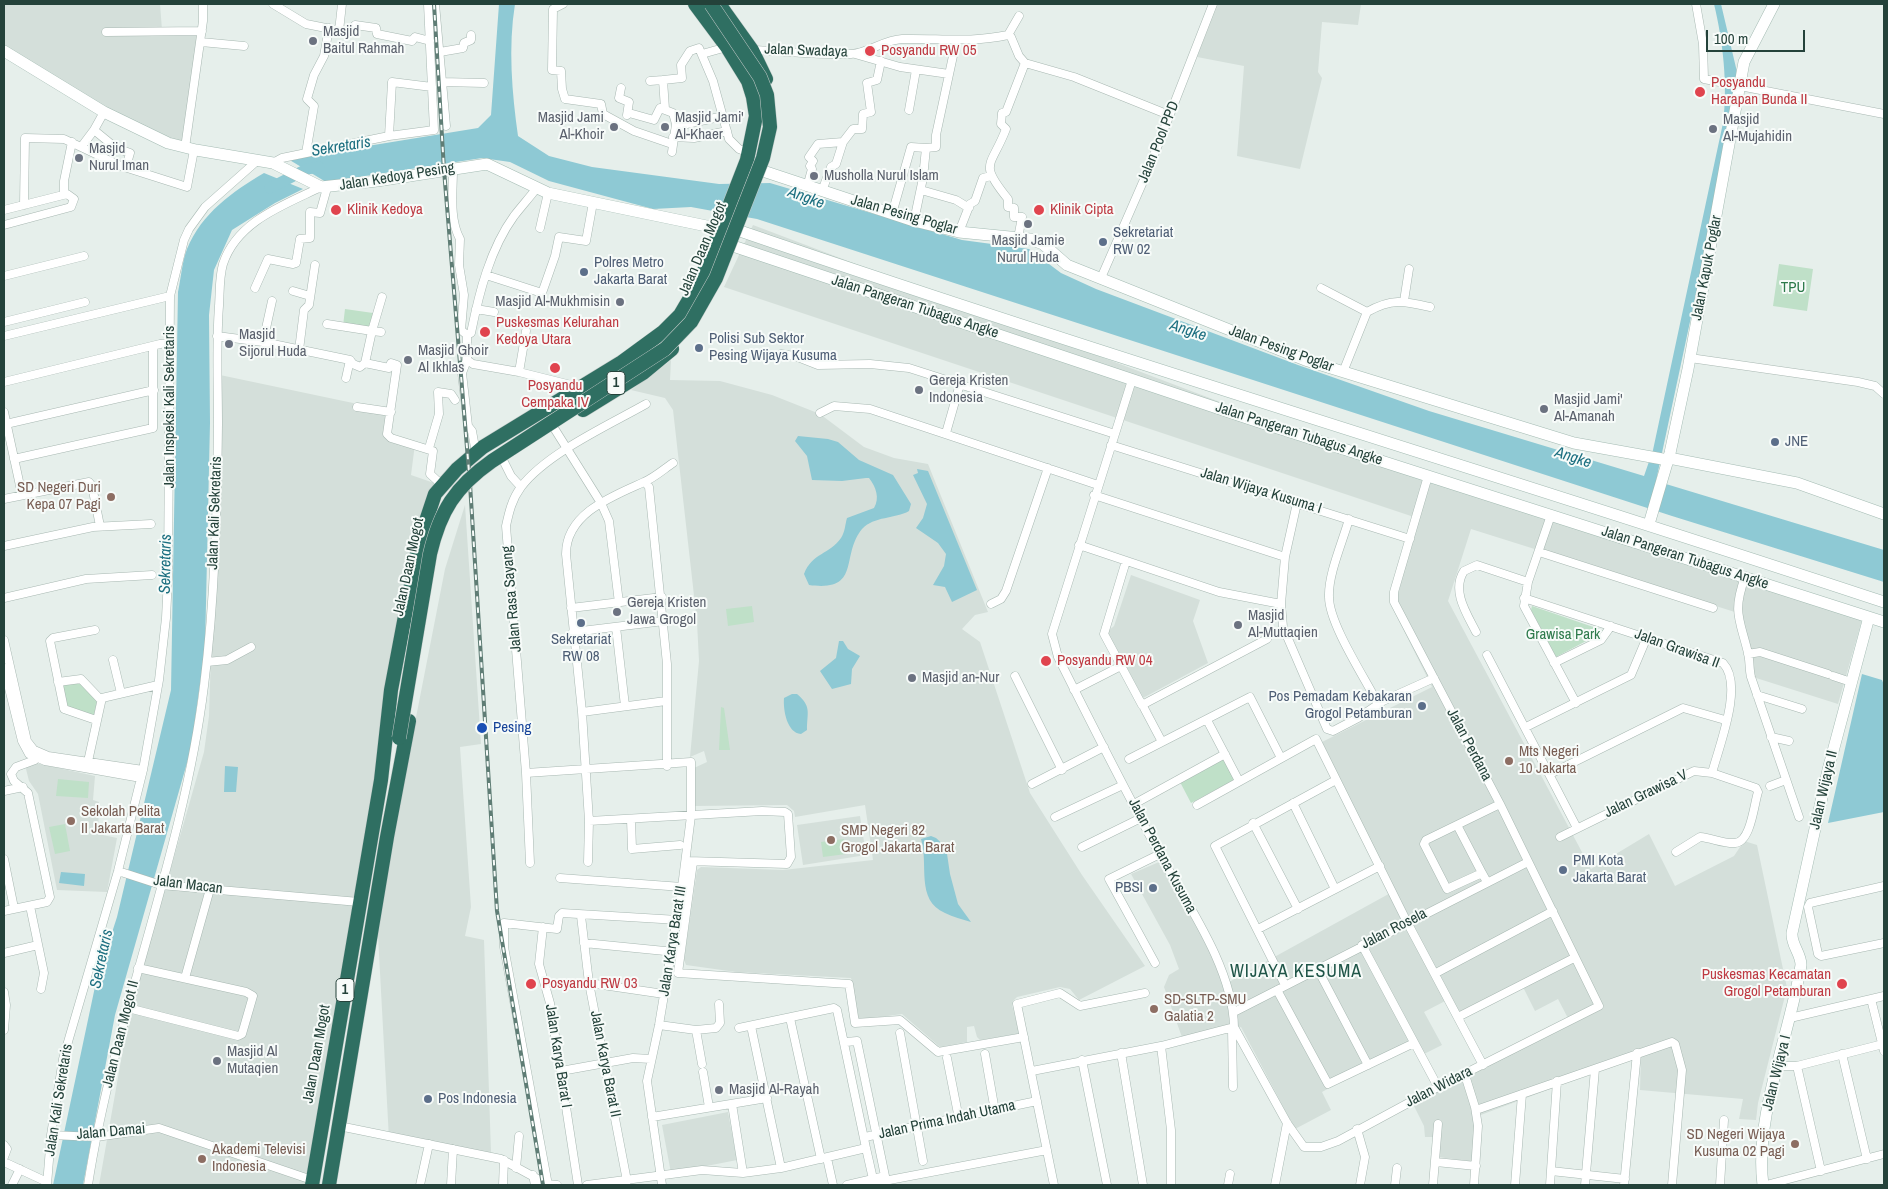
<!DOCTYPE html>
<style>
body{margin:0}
#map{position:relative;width:1888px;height:1189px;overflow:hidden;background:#e6efeb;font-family:"Archivo Narrow",sans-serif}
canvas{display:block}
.frame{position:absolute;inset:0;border:5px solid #24423a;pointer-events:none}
.scale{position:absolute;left:1706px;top:30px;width:99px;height:22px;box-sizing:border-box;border:2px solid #24423a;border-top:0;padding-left:6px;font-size:15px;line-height:18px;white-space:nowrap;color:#24423a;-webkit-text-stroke:4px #f7fbf9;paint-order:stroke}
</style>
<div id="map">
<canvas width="1888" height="1189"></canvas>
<div class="frame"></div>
<div class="scale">100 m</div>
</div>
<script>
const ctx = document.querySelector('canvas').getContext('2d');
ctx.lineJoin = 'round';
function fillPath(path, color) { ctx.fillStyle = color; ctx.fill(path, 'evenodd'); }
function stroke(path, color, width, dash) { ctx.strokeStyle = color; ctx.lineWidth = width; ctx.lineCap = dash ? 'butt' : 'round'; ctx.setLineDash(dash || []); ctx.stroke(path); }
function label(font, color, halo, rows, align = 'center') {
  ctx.font = font + ' "Archivo Narrow",sans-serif'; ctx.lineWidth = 4; ctx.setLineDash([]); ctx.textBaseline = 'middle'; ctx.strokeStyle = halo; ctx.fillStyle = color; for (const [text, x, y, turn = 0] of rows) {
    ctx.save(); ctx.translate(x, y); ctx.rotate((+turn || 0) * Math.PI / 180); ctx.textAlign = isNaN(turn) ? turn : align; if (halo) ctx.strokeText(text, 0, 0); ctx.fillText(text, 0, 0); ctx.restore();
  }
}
fillPath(new Path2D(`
 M4,4H160L162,30H200L186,146L151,137L4,56Z
 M1218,4H1361L1358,25L1322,22L1318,72L1322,78L1300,169L1237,156L1244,66L1197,57Z
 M753,225L1426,480L1862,620L1838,704L1753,677L1738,613L1471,529L1448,601L1591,869L1649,834L1675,886L1734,856L1744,841L1757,845L1787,988L1758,1103L1756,1120L1739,1119L1743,1099L1640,1090L1641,1055L1478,1116L1475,1162L1438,1157L1436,1137H1425L1424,1126L1413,1104L1571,1024L1558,999L1535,1011L1523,987L1461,1020L1449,999L1424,1012L1442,1045L1424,1054L1414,1041L1322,1092L1331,1110L1295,1129L1241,1027L1183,1040L1164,987L1169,975L1179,969L1170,945L1131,874L1166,859L1215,944L1229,982L1394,891L1322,742L1432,687L1394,611L1417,518L724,287Z
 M671,360L670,380L720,381L772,395L820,414L864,447L894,458L928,464L988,612L975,615L962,629L980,642L1030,793L1082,875L1145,966L1079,1000L1070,989L1060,987L1017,997L1013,1001L1012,1005L1019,1032L1017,1034L980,1040L977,1037L974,1026L967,1027V1042L940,1047L902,1014L859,1020L851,978L736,972L686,965L684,960L697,870L701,867L783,870L873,860L865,805L795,817L794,811L787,805L693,806L694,768L707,762L704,751L690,757L699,661L697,622L673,410L665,398L631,390Z
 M220,375L391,411L390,439L415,444L411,475L434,483L414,552L381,736L308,1185H99L129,1015L204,752L209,716Z
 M465,505L481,744L460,747L471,907L465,936L484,940L491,1153L389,1139L377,917L445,569Z
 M1131,575L1200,600L1193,621L1208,663L1143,698L1107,632L1114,626Z
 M31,762L95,776L93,800L99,802L98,834L117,838L107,892L57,890L38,794L29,781L25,765Z
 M860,816L866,855L803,865L797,825Z
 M728,1112L737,1160L671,1173L662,1125Z`), '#d4dfda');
fillPath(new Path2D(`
 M1779,264L1813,269L1807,311L1773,306Z
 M345,309L373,313L371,329L343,326Z
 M752,606L754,622L728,626L726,609Z
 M1532,606L1605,631L1556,657L1531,610Z
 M81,681L97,701L94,715L66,708L60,684Z
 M721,707L724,708L730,750H719Z
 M1224,758L1236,779L1191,803L1180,782Z
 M58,779L89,782L88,798L56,796Z
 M65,824L70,851L55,854L49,827Z
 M844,839L846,854L823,857L821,842Z`), '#bfe0c8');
fillPath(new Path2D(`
 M499,4H515C508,47 512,93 518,136L549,156L592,167L719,184L770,183L962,240L1029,249L1061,273L1096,289L1298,365L1429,411L1644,476L1653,450L1723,123C1728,86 1723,41 1714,4H1721L1737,72L1707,242L1656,481L1884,550V582L1672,516L757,219L691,207L653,209L549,181L510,162L482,158L326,182L288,159L478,128L491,115Z
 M264,173L303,189L275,203L232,230L214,270L209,315L210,423L205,648L191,749L115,1015L83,1185H53L96,982L117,917L171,690L178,292C181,278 182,262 187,249C202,213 232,192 264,173Z
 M798,436L828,439L838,442L859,460L893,475L911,504L909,511C895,519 874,516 862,529C840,556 862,592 809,585L804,574C812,553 830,554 841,538C845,532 845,525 847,518L874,508C880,498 876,487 869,478H866L842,481L812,480L807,456L795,441Z
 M917,469L928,471L977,590L952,602L945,587L933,585L944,566L946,554L938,543L916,528L923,518L927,504L913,475L918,473Z
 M839,641H843L848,649L860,656L852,669L851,684L832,689L820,671L836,658Z
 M1862,674L1882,680L1884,685V812L1828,823Z
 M792,694H797C812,707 807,712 807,730L801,734C787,733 783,710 784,698Z
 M225,766L238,767L236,792H224Z
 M931,836L936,838L946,847L950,874L958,904L971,922C962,919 953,917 945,913C915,900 929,864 921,839Z
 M61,872L85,874L84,886L59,883Z`), '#8ec9d4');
stroke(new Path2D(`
 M270,188L307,169L319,167`), '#8ec9d4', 11);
const street = new Path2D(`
 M273,4L306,24L351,33L355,25L376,28L377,34L412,41L415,37L430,41
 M435,4L446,126
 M563,4L553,9L552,70L561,71L562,89L565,99L601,104L603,114L634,131L672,144
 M1696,4L1703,44L1704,79L1884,114
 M339,31L342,4
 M106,32L202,31
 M1008,35L1011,37L1019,56L1025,63L1074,77L1169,115
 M1008,35L1019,16
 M201,42L244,46
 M752,50C784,51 818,55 851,54C869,53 883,40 902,39C939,38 970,43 1008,35
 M440,52L463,48L464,43L471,40V35
 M702,54L727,47
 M855,54L900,67L949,74
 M663,80L682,78L681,65L690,51L699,48L713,81L729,139L739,149L750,153
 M650,81L663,80L665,109
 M442,82L484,83
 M621,88L619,98L629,102L627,115
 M909,110L916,70
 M104,112L94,130L116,148L130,153L126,167
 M629,113L654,120L660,108L673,113L676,124L672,152
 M676,124L682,125L724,116
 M389,136L392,82L432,87
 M673,137L694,138L727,131
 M82,146L94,130
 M185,148L203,21V4
 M306,153L314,106L307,99L314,75L324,56L329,28
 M273,163L282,158L389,136L434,130L428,4
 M453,169C453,192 449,219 460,239L459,265L464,295L461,330L467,335
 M807,187L812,169L810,166L813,161L809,157L818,144L843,142L853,129H862L863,114L871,112L867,83L877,80L881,61
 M921,190L956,200L969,208
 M822,191L831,167L836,164L843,142
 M64,194V181L72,142
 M24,205L25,138L64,139L121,166L187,187L194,150
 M4,210L67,194L74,199L71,207L4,225
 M892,214L911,147L926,148
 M914,221L923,178L926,148L936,147V135L956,42
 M540,228L548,193
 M959,232L970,204L975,201L983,178L991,176
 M1018,238L1022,217H1014V208L1008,207V199C978,162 991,168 1006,129L1001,124L1002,113L1006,112L1025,63
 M486,275L542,293L555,256L559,237L586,241L592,208
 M4,276L84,256
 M1101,278L1149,168L1213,4
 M255,288L268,259L293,264L296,263L300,239L310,238V212L320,213L327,188
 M1321,288L1367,312L1343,372
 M293,291L310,296
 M1404,301L1409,269
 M476,309L494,312
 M1367,312C1392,298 1404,301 1430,307
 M4,322L85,302
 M327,324L372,331L365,363
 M381,332L372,331L382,297
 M4,336L170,296
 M217,336L263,342L350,360L353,364L360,367L365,363L389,368L391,363L397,365L387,434L391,438L433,451L430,474L442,485
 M263,342L272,301
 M299,350L304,310L309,305L315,265
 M781,354L795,356L818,365L870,364L909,368L1115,434
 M1690,358L1858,382L1875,386L1884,394
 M467,360L473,364L519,372L579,387
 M519,372L526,331
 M346,378L350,360
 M1132,380L1052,634L1058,657C1091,723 1124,788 1159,853C1187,904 1233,968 1234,1027L1287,1123L1304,1147H1321L1338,1141L1438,1087L1599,1006L1500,804L1394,602V592L1428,476
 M4,382L160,344L170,343
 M357,407L391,412
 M4,412L22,495
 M820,413L834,406L870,409L1098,485
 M6,424L154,390
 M554,428L601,503L609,521L619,603
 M946,433L960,384
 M1111,445L1410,539
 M429,448L439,414L438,392L451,394L455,400
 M476,453L472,431L468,426L462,373L467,360V335L471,333C479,293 490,249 514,216C521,207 529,198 536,189
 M14,459L153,428V346
 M503,460L511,476L521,487
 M645,482L649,487L667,664V766
 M1094,495L1285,557
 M4,499L89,482L92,486L100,526
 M1297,503L1285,557L1281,604L1283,627L1327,729L1333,731L1358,718L1383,701L1434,678
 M1551,515L1528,582L1524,606L1576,703
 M1349,519C1343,541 1328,574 1329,597C1329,624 1365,678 1378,704
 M1079,545L1219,592L1281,604
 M4,546L93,527L151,524
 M1539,552L1713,608
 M1126,561L1104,634L1142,705L1267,639
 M1745,577C1732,613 1740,619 1748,653C1750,661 1749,669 1751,677L1799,817
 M4,598L86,579L152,575
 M1524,598L1723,663C1744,685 1719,746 1712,773
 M991,604L1001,599L1006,591L1048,468
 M571,608L662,597
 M616,627L625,706
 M95,630L53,638L50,641L64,709L96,720
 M573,632L664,621
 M1476,632C1467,614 1451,591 1464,571L1477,565L1528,582
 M4,640L27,741L34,750L48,756L143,770
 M1748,654L1760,652L1828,674
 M1487,655L1577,828
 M113,660L121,693
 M207,662L227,660L251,647
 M1554,663L1601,640L1611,626
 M4,668L22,741L29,754L45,761L141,778
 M1015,676L1062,770
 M1833,676L1851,682
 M58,682L81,679L101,700
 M1074,690L1121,666
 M1757,695L1802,709
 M1144,708L1162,742
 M582,712L666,701
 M1207,720L1239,781
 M1526,727L1631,675L1647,637
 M1771,737L1789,741
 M1129,759L1250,697L1281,758
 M87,766L102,698L158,685
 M526,773L691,762V816L682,887L659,1025L647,1081L662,1185
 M1550,774L1683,708L1725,720
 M1032,784L1104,747
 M1770,786L1786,780
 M4,791L23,787
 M1293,803L1335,889
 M1134,804L1225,754
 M1197,805L1316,739L1407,922L1483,1065
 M1055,817L1123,785
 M631,819L632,849L680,845
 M589,821L762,811L785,812L788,814L791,857L787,864L688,861
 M1253,823L1298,909
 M1457,825L1482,873
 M1560,837L1694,771L1712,773L1756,788L1758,792C1754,804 1751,842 1735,843C1724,844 1712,838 1700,837L1676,852
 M1082,847L1141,818
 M4,859L14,908
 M588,862L589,821L582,712L566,554C566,513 613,496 644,482C654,478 664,469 673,463
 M693,862L678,973L849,984L855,1023L900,1020L938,1052L1024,1037
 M530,863L526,773L506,526C509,512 512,499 521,487C547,453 609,425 646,404
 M118,871L161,885L359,902
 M560,878L682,887
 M1487,882L1482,873L1447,889L1424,844L1426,840L1500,804
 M1884,886L1810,903L1808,907L1818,954L1821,956L1884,943
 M30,906L44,973L41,989
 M4,911L47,902L50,897L28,793L14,781L11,774L16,767L35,760L38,753
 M581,916L589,983L627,1181
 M543,927L539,964L550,1003L578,1185
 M1258,929L1380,866
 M584,943L665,951
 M1362,945L1438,1087
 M4,953L38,945
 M1155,963L1109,879L1160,854
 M1317,968L1368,1065
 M1436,973L1553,911
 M185,978L210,889
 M589,983L664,994
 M1285,985L1215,846L1336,780
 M1277,990L1328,1084L1414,1043
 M4,992L6,1005L4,1030
 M1871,999L1884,1051
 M132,1009L238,1036L242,1034L253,996L246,992L138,968
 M1234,1012L1528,862
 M1458,1017L1574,958
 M790,1018L821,1159
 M1790,1018L1884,996
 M659,1025L696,1030L716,1028L720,1023L719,1004
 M751,1026L781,1168
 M1232,1029L1233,1087
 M696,1030L702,1064
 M900,1033L923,1161
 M846,1042L857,1041L885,1176L873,1179
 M1161,1046L1171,1130V1185
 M1121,1053L1143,1185
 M985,1054L995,1111
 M1842,1054L1867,1159
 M947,1058L959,1119
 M1082,1060L1107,1185
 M1778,1066H1797L1883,1044
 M1797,1066L1821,1171
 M561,1071L633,1058L651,1059
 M1032,1071L1161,1046L1234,1027
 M703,1072L709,1107
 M1465,1075L1475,1107L1478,1126L1474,1185
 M732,1104L743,1173
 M1476,1110L1672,1042L1675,1044L1682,1070L1672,1185
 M652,1117L767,1098
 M339,1126L501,1159L547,1184L557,1185
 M1357,1129L1365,1157L1360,1185
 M51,1135L96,1137L159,1128L312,1180
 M865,1137L1037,1101
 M4,1145L7,1149L4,1157
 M827,1158L833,1185
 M4,1162L47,1182
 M1436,1162L1476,1166
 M516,1168L519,1136
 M1551,1171L1625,1179
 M533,1175L535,1185
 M12,1185L20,1169
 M47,1185L51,1135L63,1059L118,871L143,770L159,680L166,618L168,577L170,296L184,240L189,229L205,207L258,160
 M88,1185C114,1016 183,856 204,686C215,599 217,511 218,424C218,385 216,345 219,306C220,292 219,278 223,264C237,221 284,205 321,187
 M420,1185L429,1144
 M451,1185L453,1149
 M503,1185L504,1160
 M548,1185L504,947V923L557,929L559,916L562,913L678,920
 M587,1185L702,1170L743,1173L781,1168L866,1148L837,1010L834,1008L739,1028
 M847,1185L873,1179L866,1148
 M863,1185L1047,1150
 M1054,1185L1017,1004L1060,993L1080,1006L1145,993
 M1228,1185L1230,1174
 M1275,1185L1287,1123
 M1395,1185L1397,1168
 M1433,1185L1438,1124
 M1515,1185L1522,1094
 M1550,1185L1557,1081
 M1585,1185L1595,1069
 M1624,1185L1637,1053
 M1720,1185L1724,1120
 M1766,1185L1884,1154`);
const secondary = new Path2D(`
 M4,51L104,112L168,143L196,150L273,163L321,187L377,181L487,164L548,193L721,229
 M763,171L914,221L959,232L1030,239L1043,244L1067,265L1305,360L1574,443L1668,460
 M740,231C1119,361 1504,476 1884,602
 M721,242L1253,420L1884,622
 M1669,458L1797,483L1884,514
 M1649,524L1670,453L1688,369L1744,62L1774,4
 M1763,1185C1754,1117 1790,1034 1801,965C1801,953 1791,945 1792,933L1828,770L1869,617`);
const highway = new Path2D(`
 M719,4L752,50L766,79
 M583,410L643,373L672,349
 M312,1185L381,780L391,690L419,542L435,494L457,469L483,447L622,362L663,332L680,315L700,281L747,160L756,116L753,97L748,81L727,47L695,4
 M329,1185L387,837L409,721`);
stroke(street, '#a8b8b2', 9);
stroke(secondary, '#a4bbb3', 12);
stroke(highway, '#c2cac8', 15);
stroke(street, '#fff', 8);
stroke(secondary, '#fff', 11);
stroke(highway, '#2f6f62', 14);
const rail = new Path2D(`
 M434,4L444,170L470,484L497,911L543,1185`);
stroke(rail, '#5f7d75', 4);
stroke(rail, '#f7fbf9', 2, [5.5]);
const highwayBridge = new Path2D(`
 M399,738L430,554C440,511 455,487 492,461L665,349L691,322L716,278L763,158L770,127L767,95L760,77L711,4`);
stroke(highwayBridge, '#c2cac8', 15, []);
stroke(highwayBridge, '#2f6f62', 14);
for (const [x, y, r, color] of [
 [313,41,5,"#6b7280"],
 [870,51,6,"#e0444e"],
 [1700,92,6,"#e0444e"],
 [614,127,5,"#6b7280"],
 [665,127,5,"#6b7280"],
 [1713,129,5,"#6b7280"],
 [79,158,5,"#6b7280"],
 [814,176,5,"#6b7280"],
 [336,210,6,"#e0444e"],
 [1039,210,6,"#e0444e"],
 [1028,224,5,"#6b7280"],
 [1103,242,5,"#5c6f8a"],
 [584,272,5,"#5c6f8a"],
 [620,302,5,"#6b7280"],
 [485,332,6,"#e0444e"],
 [229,344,5,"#6b7280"],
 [699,348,5,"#5c6f8a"],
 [408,360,5,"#6b7280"],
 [555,368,6,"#e0444e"],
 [919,390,5,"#6b7280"],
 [1544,409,5,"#6b7280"],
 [1775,442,5,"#5c6f8a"],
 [111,497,5,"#8d6e63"],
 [617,612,5,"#6b7280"],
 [581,623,5,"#5c6f8a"],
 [1238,625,5,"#6b7280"],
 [1046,661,6,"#e0444e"],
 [912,678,5,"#6b7280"],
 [1422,706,5,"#5c6f8a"],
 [482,728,6,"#1a4fb4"],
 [1509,761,5,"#8d6e63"],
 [71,821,5,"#8d6e63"],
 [831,840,5,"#8d6e63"],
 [1563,870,5,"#5c6f8a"],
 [1153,888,5,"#5c6f8a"],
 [531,984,6,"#e0444e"],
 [1842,984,6,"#e0444e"],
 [1154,1009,5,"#8d6e63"],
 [217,1061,5,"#6b7280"],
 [719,1090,5,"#6b7280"],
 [428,1099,5,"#5c6f8a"],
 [1795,1144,5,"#8d6e63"],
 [202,1159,5,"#8d6e63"]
]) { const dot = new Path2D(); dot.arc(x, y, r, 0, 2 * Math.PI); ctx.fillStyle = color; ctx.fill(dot); stroke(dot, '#f7fbf9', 2); }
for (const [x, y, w] of [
 [616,383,18],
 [345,990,18]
]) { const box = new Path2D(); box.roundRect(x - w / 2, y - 11.5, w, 23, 4); ctx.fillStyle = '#f7fbf9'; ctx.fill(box); stroke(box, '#24423a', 1); }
label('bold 14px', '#24423a', null, [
 ["1",616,383],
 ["1",345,990]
]);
label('15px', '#5b616d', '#f7fbf9', [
 ["Masjid",323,32],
 ["Baitul Rahmah",323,49],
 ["Masjid Jami",604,118,"right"],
 ["Al-Khoir",604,135,"right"],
 ["Masjid Jami'",675,118],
 ["Al-Khaer",675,135],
 ["Masjid",1723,120],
 ["Al-Mujahidin",1723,137],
 ["Masjid",89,149],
 ["Nurul Iman",89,166],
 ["Musholla Nurul Islam",824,176],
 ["Masjid Jamie",1028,241,"center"],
 ["Nurul Huda",1028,258,"center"],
 ["Masjid Al-Mukhmisin",610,302,"right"],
 ["Masjid",239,335],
 ["Sijorul Huda",239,352],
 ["Masjid Ghoir",418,351],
 ["Al Ikhlas",418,368],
 ["Gereja Kristen",929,381],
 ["Indonesia",929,398],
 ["Masjid Jami'",1554,400],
 ["Al-Amanah",1554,417],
 ["Gereja Kristen",627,603],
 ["Jawa Grogol",627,620],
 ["Masjid",1248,616],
 ["Al-Muttaqien",1248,633],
 ["Masjid an-Nur",922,678],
 ["Masjid Al",227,1052],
 ["Mutaqien",227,1069],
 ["Masjid Al-Rayah",729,1090]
], 'left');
label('15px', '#24423a', '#f7fbf9', [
 ["Jalan Swadaya",806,51,2],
 ["Jalan Pool PPD",1159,142,-68],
 ["Jalan Kedoya Pesing",397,177,-9],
 ["Jalan Pesing Poglar",904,215,16],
 ["Jalan Daan Mogot",703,249,-67],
 ["Jalan Kapuk Poglar",1707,268,-79],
 ["Jalan Pangeran Tubagus Angke",915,307,18],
 ["Jalan Pesing Poglar",1281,349,20],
 ["Jalan Inspeksi Kali Sekretaris",170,407,-90],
 ["Jalan Pangeran Tubagus Angke",1299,434,18],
 ["Jalan Wijaya Kusuma I",1261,491,17],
 ["Jalan Kali Sekretaris",215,513,-88],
 ["Jalan Pangeran Tubagus Angke",1685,558,18],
 ["Jalan Daan Mogot",409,567,-78],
 ["Jalan Rasa Sayang",512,599,-95],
 ["Jalan Grawisa II",1677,649,20],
 ["Jalan Perdana",1469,745,62],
 ["Jalan Wijaya II",1824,790,-77],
 ["Jalan Grawisa V",1646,794,-26],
 ["Jalan Perdana Kusuma",1162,856,62],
 ["Jalan Macan",188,885,7],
 ["Jalan Rosela",1394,929,-27],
 ["Jalan Karya Barat III",673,941,-81],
 ["Jalan Daan Mogot II",121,1034,-76],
 ["Jalan Daan Mogot",317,1054,-80],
 ["Jalan Karya Barat I",558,1056,81],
 ["Jalan Karya Barat II",605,1064,79],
 ["Jalan Wijaya I",1777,1073,-76],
 ["Jalan Widara",1439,1087,-27],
 ["Jalan Kali Sekretaris",59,1100,-81],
 ["Jalan Prima Indah Utama",947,1120,-12],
 ["Jalan Damai",111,1132,-5]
]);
label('15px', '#be3a42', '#f7fbf9', [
 ["Posyandu RW 05",881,51],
 ["Posyandu",1711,83],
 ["Harapan Bunda II",1711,100],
 ["Klinik Kedoya",347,210],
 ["Klinik Cipta",1050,210],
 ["Puskesmas Kelurahan",496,323],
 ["Kedoya Utara",496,340],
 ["Posyandu",555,386,"center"],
 ["Cempaka IV",555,403,"center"],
 ["Posyandu RW 04",1057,661],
 ["Puskesmas Kecamatan",1831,975,"right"],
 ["Grogol Petamburan",1831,992,"right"],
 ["Posyandu RW 03",542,984]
], 'left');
label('15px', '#4e5e75', '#f7fbf9', [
 ["Sekretariat",1113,233],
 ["RW 02",1113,250],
 ["Polres Metro",594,263],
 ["Jakarta Barat",594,280],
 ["Polisi Sub Sektor",709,339],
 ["Pesing Wijaya Kusuma",709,356],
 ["JNE",1785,442],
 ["Sekretariat",581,640,"center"],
 ["RW 08",581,657,"center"],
 ["Pos Pemadam Kebakaran",1412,697,"right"],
 ["Grogol Petamburan",1412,714,"right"],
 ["PMI Kota",1573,861],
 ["Jakarta Barat",1573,878],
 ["PBSI",1143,888,"right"],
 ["Pos Indonesia",438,1099]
], 'left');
label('15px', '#2d7a4b', '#f7fbf9', [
 ["TPU",1793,288],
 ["Grawisa Park",1563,635]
]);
label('15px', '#785e54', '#f7fbf9', [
 ["SD Negeri Duri",101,488,"right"],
 ["Kepa 07 Pagi",101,505,"right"],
 ["Mts Negeri",1519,752],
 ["10 Jakarta",1519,769],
 ["Sekolah Pelita",81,812],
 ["II Jakarta Barat",81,829],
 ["SMP Negeri 82",841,831],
 ["Grogol Jakarta Barat",841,848],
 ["SD-SLTP-SMU",1164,1000],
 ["Galatia 2",1164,1017],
 ["SD Negeri Wijaya",1785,1135,"right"],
 ["Kusuma 02 Pagi",1785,1152,"right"],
 ["Akademi Televisi",212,1150],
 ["Indonesia",212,1167]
], 'left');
label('15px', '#164399', '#f7fbf9', [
 ["Pesing",493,728]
], 'left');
label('italic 16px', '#1c6f80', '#f7fbf9', [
 ["Sekretaris",341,147,-9],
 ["Angke",806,198,20],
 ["Angke",1188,331,18],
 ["Angke",1573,458,18],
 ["Sekretaris",166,564,-89],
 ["Sekretaris",102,959,-78]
]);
ctx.letterSpacing = '1px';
label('18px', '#1f5548', '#f7fbf9', [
 ["WIJAYA KESUMA",1296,972]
]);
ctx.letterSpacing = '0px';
</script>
